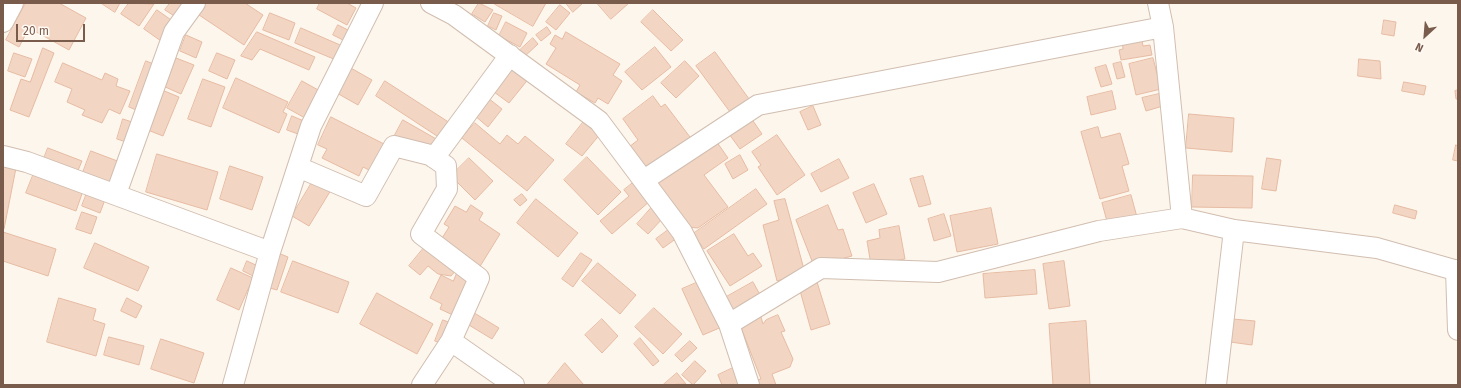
<!DOCTYPE html>
<style>
body{margin:0}
#map{position:relative;width:1461px;height:388px;overflow:hidden;background:#fdf6ec;font-family:"Fira Sans",sans-serif}
canvas{display:block}
.frame{position:absolute;inset:0;border:4px solid #7a5c4d;pointer-events:none}
.north{position:absolute;left:1405px;top:16px;width:40px;height:40px;-webkit-text-stroke:3px #fffaf3;paint-order:stroke;rotate:206deg;font-size:11px;font-weight:700;line-height:16px;text-align:center;color:#7a5c4d}
.north::after{content:'';display:block;margin:auto;width:14px;height:18px;background:#7a5c4d;clip-path:polygon(50% 0,100% 100%,50% 72%,0 100%)}
.scale{position:absolute;left:16px;top:24px;width:69px;height:18px;box-sizing:border-box;border:2px solid #7a5c4d;border-top:0;padding-left:5px;font-size:12px;line-height:14px;white-space:nowrap;color:#7a5c4d;-webkit-text-stroke:3px #fffaf3;paint-order:stroke}
</style>
<div id="map">
<canvas width="1461" height="388"></canvas>
<div class="frame"></div>
<div class="north">N</div>
<div class="scale">20 m</div>
</div>
<script>
const ctx = document.querySelector('canvas').getContext('2d');
ctx.lineJoin = 'round';
function fillPath(path, color) { ctx.fillStyle = color; ctx.fill(path, 'evenodd'); }
function stroke(path, color, width, dash) { ctx.strokeStyle = color; ctx.lineWidth = width; ctx.lineCap = dash ? 'butt' : 'round'; ctx.setLineDash(dash || []); ctx.stroke(path); }
const building = new Path2D(`
 M26,3H59L86,18L69,50L29,28L19,47L6,40Z
 M101,3H120L115,12Z
 M129,3L154,4L139,26L121,14Z
 M170,3H189L179,19L165,10Z
 M203,3H245L263,15L244,45L196,13Z
 M320,3H347L356,8L347,25L317,9Z
 M479,3L493,10L485,22L472,14Z
 M493,3H546L533,26Z
 M566,3H583L573,12Z
 M597,3H629L611,19Z
 M560,5L570,13L556,30L546,22Z
 M157,10L174,22L161,41L144,29Z
 M653,10L683,40L671,51L641,22Z
 M270,13L295,23L289,40L263,30Z
 M494,13L502,16L496,30L488,26Z
 M1384,20L1396,22L1394,36L1382,34Z
 M506,22L527,33L520,47L499,36Z
 M338,25L354,33L349,43L333,35Z
 M547,27L551,33L541,41L536,35Z
 M301,28L347,48L341,62L295,43Z
 M257,32L315,57L309,70L260,49L252,60L241,56Z
 M566,32L620,64L613,75L622,81L608,104L598,98L595,103L576,92L580,85L546,64L556,48L550,44L555,35L562,39Z
 M186,35L202,42L196,58L180,51Z
 M1141,35L1143,46L1150,45L1152,55L1121,60L1119,50L1123,49L1122,38Z
 M533,38L538,44L524,57L519,51Z
 M655,47L671,67L642,90L625,72Z
 M43,48L54,53L29,117L10,110L21,79L30,82Z
 M715,52L752,103L733,116L696,66Z
 M14,53L32,59L25,77L8,71Z
 M217,53L235,60L227,79L209,71Z
 M176,58L194,65L181,94L163,86Z
 M1153,58L1161,89L1136,95L1129,64Z
 M1359,59L1380,61L1381,79L1358,76Z
 M146,61L159,66L141,112L129,107Z
 M685,61L699,76L676,98L661,83Z
 M511,62L530,77L509,103L490,89Z
 M1121,62L1125,77L1117,79L1113,64Z
 M63,63L102,80L105,73L118,79L116,86L130,91L120,114L109,109L102,123L82,115L85,110L67,102L72,89L55,82Z
 M1106,65L1112,84L1101,87L1095,68Z
 M349,67L372,80L358,105L335,92Z
 M236,78L288,102L283,112L287,114L279,133L223,108Z
 M203,79L225,87L211,127L188,119Z
 M302,81L320,91L305,118L287,108Z
 M385,81L450,123L440,138L376,96Z
 M1404,82L1426,86L1424,95L1402,91Z
 M162,90L179,97L163,136L145,129Z
 M1458,90V99H1456L1455,91Z
 M1112,91L1116,109L1091,115L1087,97Z
 M1159,94L1163,106L1146,111L1142,98Z
 M653,96L661,107L665,104L693,141L649,174L629,147L638,140L623,119Z
 M488,98L502,109L488,127L474,115Z
 M813,106L821,125L808,130L800,112Z
 M1189,114L1234,118L1232,152L1186,148Z
 M292,116L304,121L298,134L287,130Z
 M331,117L384,144L371,171L363,167L359,176L322,158L327,149L318,145Z
 M751,118L762,134L740,149L729,134Z
 M123,119L135,123L129,143L117,139Z
 M403,120L438,140L430,155L395,135Z
 M585,120L601,133L582,156L566,144Z
 M475,123L500,144L507,135L518,144L525,136L554,160L527,191L462,138Z
 M1098,127L1101,138L1120,133L1129,164L1122,166L1129,191L1100,199L1081,132Z
 M777,135L805,175L777,195L758,167L761,165L752,152Z
 M714,138L728,158L704,175L728,207L698,228L686,227L651,183Z
 M1456,145L1458,146V161L1453,160Z
 M48,148L82,161L76,175L43,161Z
 M91,151L120,162L110,186L82,175Z
 M157,154L218,172L207,210L146,192Z
 M740,155L748,170L733,179L725,164Z
 M587,157L621,192L598,215L564,180Z
 M469,158L493,181L475,200L451,176Z
 M1267,158L1281,160L1276,191L1262,189Z
 M839,159L849,178L821,192L811,174Z
 M3,165L16,168L4,229H3Z
 M230,166L263,177L252,210L220,199Z
 M34,173L83,191L76,211L26,193Z
 M1193,175L1253,176L1252,208L1192,207Z
 M923,176L931,204L919,207L910,179Z
 M314,179L331,190L309,226L292,216Z
 M634,182L650,201L612,234L600,221L629,196L624,190Z
 M874,184L887,214L866,223L853,193Z
 M756,189L767,204L704,249L693,234Z
 M88,190L106,197L100,213L82,206Z
 M522,194L527,200L520,206L514,200Z
 M1131,195L1137,217L1108,225L1102,203Z
 M536,199L578,233L558,257L517,223Z
 M785,199L805,273L777,281L763,225L779,220L774,201Z
 M471,205L483,213L479,220L500,234L479,268L439,243L449,227L444,224L455,206L466,212Z
 M828,205L838,230L843,229L852,256L814,266L796,220Z
 M1395,205L1417,211L1415,219L1393,213Z
 M653,206L664,217L648,234L637,224Z
 M991,208L998,244L957,252L950,216Z
 M82,212L97,217L91,234L76,229Z
 M944,214L951,236L934,241L928,219Z
 M899,226L905,259L871,265L867,241L880,238L879,230Z
 M671,228L677,238L663,248L656,239Z
 M3,232L56,249L48,276L3,261Z
 M734,234L748,256L753,253L762,266L730,286L707,251Z
 M95,243L149,267L138,291L84,268Z
 M427,244L457,269L451,276L438,274L428,266L420,275L409,266Z
 M278,253L288,257L277,290L266,287Z
 M581,253L592,260L573,287L562,279Z
 M247,261L260,267L255,277L243,271Z
 M293,261L349,282L338,313L281,292Z
 M1064,261L1070,306L1049,309L1043,264Z
 M598,263L636,295L620,314L582,281Z
 M231,268L253,278L239,310L217,300Z
 M1035,270L1037,294L985,298L983,274Z
 M458,271L473,278L455,316L440,309L442,304L430,298L441,275L453,281Z
 M703,280L724,326L703,335L682,289Z
 M753,282L763,300L731,318L721,300Z
 M817,282L830,324L811,330L799,287Z
 M377,293L433,324L417,354L360,324Z
 M59,298L96,309L93,320L105,324L96,356L47,342Z
 M127,298L142,306L136,318L121,311Z
 M654,308L682,334L663,354L635,327Z
 M471,311L499,328L492,339L464,322Z
 M778,315L785,331L781,332L793,359L790,367L772,374L776,385H752L751,382L761,379L740,325L761,317L763,324L766,320Z
 M602,319L618,336L602,353L585,335Z
 M1233,319L1255,321L1252,345L1230,342Z
 M443,320L451,323L442,344L435,341Z
 M1086,321L1090,385H1053L1049,324Z
 M109,337L144,346L139,365L104,355Z
 M640,338L659,361L653,366L634,344Z
 M161,339L204,353L194,383L151,369Z
 M690,341L697,348L682,362L675,355Z
 M695,361L706,371L693,385L682,375Z
 M565,363L584,385H547Z
 M733,368L741,383L737,385H722L718,375Z
 M677,373L686,384L663,385Z`);
fillPath(building, '#f3d5c3');
stroke(building, '#e6bba3', 1);
const street = new Path2D(`
 M431,3L454,15L599,121L682,232L729,324L749,385
 M1158,3L1163,27L1182,218
 M3,22L13,3
 M3,156L27,162L270,252
 M434,158L510,55
 M298,167L366,196L394,146L430,155L446,166L447,189L421,234L479,278L451,341
 M644,180L758,105L1163,27
 M116,194L174,32L195,3
 M1456,270L1458,330
 M729,324L821,268L938,272L1099,231L1182,218L1234,230L1377,248L1458,271
 M233,385L270,252L311,126L373,3
 M422,385L451,341L514,385
 M1216,385L1234,230`);
stroke(street, '#d1beb0', 22);
stroke(street, '#fff', 20);
</script>
